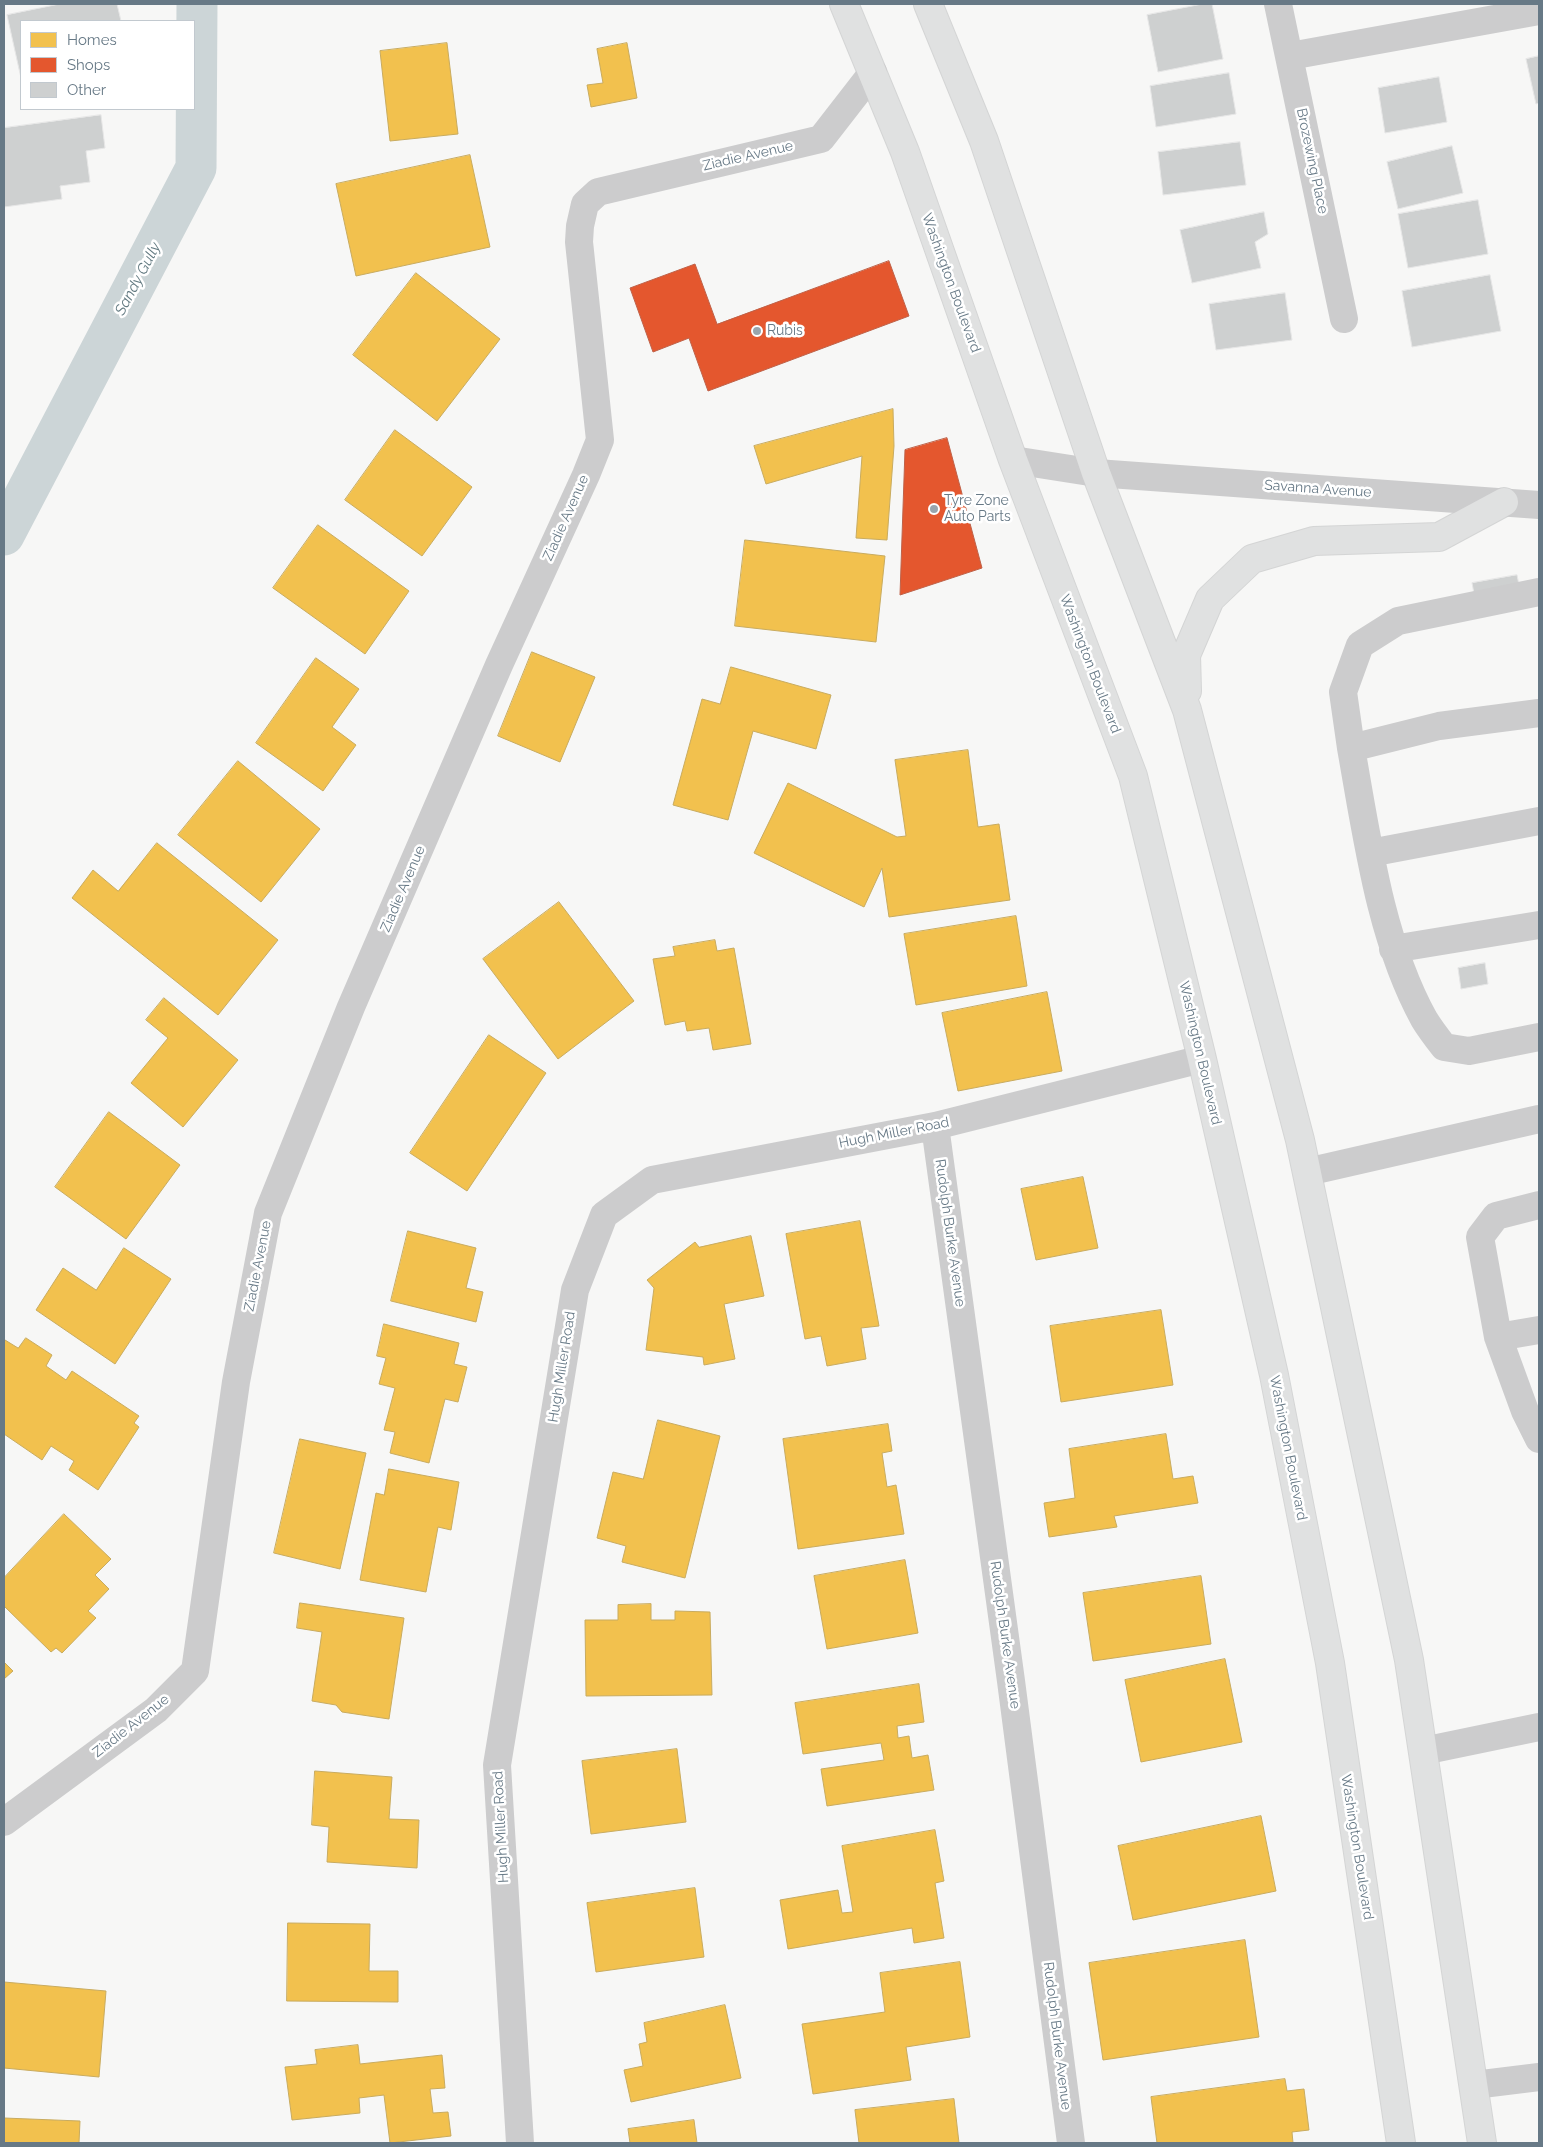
<!DOCTYPE html>
<style>
body{margin:0}
#map{position:relative;width:1543px;height:2147px;overflow:hidden;background:#f7f7f6;font-family:Raleway,sans-serif}
canvas{display:block}
.frame{position:absolute;inset:0;border:5px solid #677986;pointer-events:none}
.legend{position:absolute;left:20px;top:20px;width:175px;height:90px;box-sizing:border-box;background:#fff;border:1px solid #c2c9cf;margin:0;padding:6px 9px;list-style:none;font-size:15px;color:#677986}
.legend li{display:flex;align-items:center;gap:10px;height:25px}
.legend b{width:25px;border:1px solid #c2c9cf}
</style>
<div id="map">
<canvas width="1543" height="2147"></canvas>
<div class="frame"></div>
<ul class="legend">
<li><b style="height:14px;background:#f2c14e"></b>Homes</li>
<li><b style="height:14px;background:#e4572e"></b>Shops</li>
<li><b style="height:14px;background:#ced0d0"></b>Other</li>
</ul>
</div>
<script>
const ctx = document.querySelector('canvas').getContext('2d');
ctx.lineJoin = 'round';
function fillPath(path, color) { ctx.fillStyle = color; ctx.fill(path, 'evenodd'); }
function stroke(path, color, width, dash) { ctx.strokeStyle = color; ctx.lineWidth = width; ctx.lineCap = dash ? 'butt' : 'round'; ctx.setLineDash(dash || []); ctx.stroke(path); }
function label(font, color, halo, rows, align = 'center') {
  ctx.font = font + ' Raleway,sans-serif'; ctx.lineWidth = 5; ctx.setLineDash([]); ctx.textBaseline = 'middle'; ctx.strokeStyle = halo; ctx.fillStyle = color; for (const [text, x, y, turn = 0] of rows) {
    ctx.save(); ctx.translate(x, y); ctx.rotate((+turn || 0) * Math.PI / 180); ctx.textAlign = isNaN(turn) ? turn : align; if (halo) ctx.strokeText(text, 0, 0); ctx.fillText(text, 0, 0); ctx.restore();
  }
}
const homes = new Path2D(`
 M447,43L458,134L390,141L380,51Z
 M627,43L637,98L591,107L587,85L603,83L597,49Z
 M470,155L490,247L356,276L336,184Z
 M416,273L500,339L437,421L353,355Z
 M893,409L894,446L887,540L856,538L862,456L766,484L754,446Z
 M395,430L472,487L422,556L345,500Z
 M318,525L409,591L365,654L273,588Z
 M745,540L885,556L876,642L735,626Z
 M532,652L595,677L560,762L498,736Z
 M316,658L359,689L332,727L356,745L323,791L256,743Z
 M731,667L831,695L816,749L753,731L728,820L673,805L702,699L720,704Z
 M968,750L978,827L999,824L1010,900L889,917L882,868L864,907L754,853L788,783L897,837L906,836L895,760Z
 M238,761L320,829L261,902L178,835Z
 M157,843L278,940L218,1015L72,898L93,870L118,891Z
 M559,902L634,1001L558,1059L483,959Z
 M1016,916L1027,986L916,1005L904,934Z
 M715,940L717,951L734,948L751,1044L713,1050L709,1028L687,1031L685,1021L665,1025L653,959L675,956L673,947Z
 M1047,992L1062,1071L958,1091L942,1013Z
 M164,998L238,1060L183,1127L131,1083L168,1038L146,1020Z
 M489,1035L546,1073L467,1191L410,1153Z
 M109,1112L180,1165L126,1239L55,1187Z
 M1083,1177L1098,1248L1036,1260L1021,1189Z
 M860,1221L879,1326L861,1328L866,1359L827,1366L821,1336L805,1339L786,1234Z
 M408,1231L476,1248L466,1288L483,1292L476,1322L391,1301Z
 M751,1236L764,1296L724,1304L735,1359L704,1365L703,1357L646,1350L654,1288L647,1280L695,1242L699,1247Z
 M124,1248L171,1279L115,1364L36,1310L63,1268L96,1290Z
 M1161,1310L1173,1385L1061,1402L1050,1326Z
 M384,1324L459,1343L454,1364L467,1367L458,1402L445,1399L429,1463L390,1453L395,1432L384,1430L395,1388L379,1384L386,1358L377,1356Z
 M26,1338L52,1355L46,1366L66,1380L72,1371L139,1416L134,1423L139,1427L98,1490L69,1470L74,1461L51,1446L42,1460L4,1434V1342L5,1340L18,1348Z
 M658,1420L720,1436L685,1578L622,1562L626,1546L597,1538L613,1472L643,1479Z
 M888,1424L892,1451L882,1453L887,1487L896,1485L904,1534L798,1549L783,1439Z
 M1166,1434L1173,1479L1193,1476L1198,1503L1114,1516L1117,1527L1049,1537L1044,1503L1075,1498L1069,1449Z
 M300,1439L366,1453L340,1569L274,1553Z
 M389,1469L459,1482L451,1530L438,1527L426,1592L360,1580L376,1493L384,1495Z
 M64,1514L111,1559L95,1575L109,1589L88,1611L96,1618L62,1653L56,1648L51,1652L4,1606V1578Z
 M905,1560L918,1633L827,1649L814,1576Z
 M1201,1576L1211,1644L1093,1661L1083,1593Z
 M300,1603L404,1618L389,1719L342,1712L336,1705L312,1701L322,1632L297,1628Z
 M651,1604V1620H675V1611L710,1612L712,1695L586,1696L585,1620H618V1605Z
 M1225,1659L1242,1742L1141,1762L1125,1680Z
 M4,1662L13,1671L4,1679Z
 M919,1684L924,1722L897,1726L898,1738L909,1736L912,1758L928,1755L934,1790L827,1806L821,1769L884,1760L881,1743L803,1754L795,1703Z
 M677,1749L686,1822L591,1834L582,1761Z
 M315,1771L392,1777L389,1819L419,1820L417,1868L327,1862L329,1827L312,1825Z
 M1261,1816L1276,1891L1133,1920L1118,1846Z
 M935,1830L944,1881L935,1883L944,1938L914,1943L912,1928L788,1949L780,1900L838,1890L842,1913L853,1912L842,1846Z
 M695,1888L704,1957L596,1972L587,1903Z
 M288,1923L370,1924L369,1971H398V2002L287,2001Z
 M1245,1940L1259,2037L1103,2060L1089,1963Z
 M960,1962L970,2037L906,2047L911,2080L813,2094L802,2024L885,2012L880,1973Z
 M4,1982L106,1991L99,2077L4,2068Z
 M725,2005L741,2078L631,2102L624,2070L643,2066L639,2044L647,2042L644,2023Z
 M358,2045L360,2064L442,2055L445,2088L430,2089L433,2113L448,2112L451,2136L390,2143L384,2095L359,2098L360,2113L292,2120L285,2067L317,2064L315,2050Z
 M1285,2079L1287,2091L1304,2089L1309,2130L1292,2132L1293,2143H1157L1151,2097Z
 M954,2099L959,2143H859L855,2110Z
 M4,2118L80,2121L79,2143H4Z
 M694,2120L697,2143H630L628,2129Z`);
fillPath(homes, '#f2c14e');
stroke(homes, '#c8ab5f', 1);
const shops = new Path2D(`
 M889,261L909,316L708,391L689,338L653,352L630,288L695,264L717,324Z
 M947,438L982,568L900,595L905,450Z`);
fillPath(shops, '#e4572e');
stroke(shops, '#be6148', 1);
stroke(new Path2D(`
 M4,535L196,168L197,4`), '#ccd5d7', 41);
const building = new Path2D(`
 M60,4H117L121,21H21V78L7,15Z
 M1203,4H1212L1223,59L1158,72L1147,15Z
 M1539,56V103L1536,104L1526,59Z
 M1229,73L1236,114L1156,127L1150,86Z
 M1439,77L1447,122L1385,133L1378,88Z
 M101,115L105,148L86,151L90,182L60,186L62,199L4,207V128Z
 M1240,142L1246,185L1163,195L1158,152Z
 M1452,146L1463,193L1398,209L1387,162Z
 M1478,200L1488,254L1408,268L1398,214Z
 M1264,212L1268,234L1255,242L1261,268L1192,283L1180,230Z
 M1490,275L1501,331L1412,347L1402,291Z
 M1285,293L1292,340L1216,350L1209,304Z
 M1517,575L1520,590L1475,599L1472,583Z
 M1485,963L1488,984L1461,989L1458,968Z`);
fillPath(building, '#ced0d0');
stroke(building, '#e6e6e6', 1);
const highway = new Path2D(`
 M844,4L905,152L1013,460L1133,776L1202,1059L1274,1375L1330,1663L1401,2143
 M928,4L984,141L1096,473L1187,710L1300,1140L1409,1660L1482,2143
 M1187,691L1186,655L1210,599L1252,559L1314,541L1439,537L1504,502`);
stroke(highway, '#d4d5d5', 30);
stroke(new Path2D(`
 M1278,4L1344,319
 M1290,56L1539,11
 M1013,460L1096,473L1539,505
 M1539,713L1439,726L1351,748C1367,837 1380,939 1424,1019C1430,1029 1437,1038 1444,1047L1469,1051L1539,1037
 M1351,748L1343,692L1360,645L1398,621L1539,592
 M1370,853L1539,821
 M1393,949L1539,925
 M935,1126L1011,1681L1071,2143
 M1307,1172L1539,1119
 M1539,1205L1496,1216L1480,1237L1498,1337L1525,1411L1539,1439
 M1498,1337L1539,1330
 M1423,1751L1539,1727
 M4,1822L156,1710L195,1671L236,1382L268,1213L351,1007L499,665L586,475L600,440L579,242L580,226L585,204L598,192L821,139L873,72
 M1474,2085L1539,2077
 M520,2143L497,1765L575,1290L604,1215L652,1180L935,1126L1202,1059`), '#cccccd', 28);
stroke(highway, '#e0e1e1', 28);
for (const [x, y, r, color] of [
 [757,331,5,"#99a5ad"],
 [934,509,5,"#99a5ad"]
]) { const dot = new Path2D(); dot.arc(x, y, r, 0, 2 * Math.PI); ctx.fillStyle = color; ctx.fill(dot); stroke(dot, '#fff', 2); }
label('14px', '#677986', '#fff', [
 ["Ziadie Avenue",748,156,-13],
 ["Brozewing Place",1312,161,78],
 ["Washington Boulevard",951,283,70],
 ["Savanna Avenue",1318,489,4],
 ["Ziadie Avenue",566,518,-66],
 ["Washington Boulevard",1090,664,69],
 ["Ziadie Avenue",403,889,-67],
 ["Washington Boulevard",1200,1053,77],
 ["Hugh Miller Road",894,1133,-11],
 ["Rudolph Burke Avenue",950,1233,82],
 ["Ziadie Avenue",258,1266,-79],
 ["Hugh Miller Road",562,1367,-81],
 ["Washington Boulevard",1288,1448,79],
 ["Rudolph Burke Avenue",1005,1635,82],
 ["Ziadie Avenue",131,1726,-38],
 ["Hugh Miller Road",501,1827,-93],
 ["Washington Boulevard",1357,1847,81],
 ["Rudolph Burke Avenue",1057,2036,83]
]);
label('14px', '#677986', '#fff', [
 ["Rubis",767,331],
 ["Tyre Zone",944,501],
 ["Auto Parts",944,517]
], 'left');
label('italic 15px', '#637a81', '#fff', [
 ["Sandy Gully",138,279,-62]
]);
</script>
